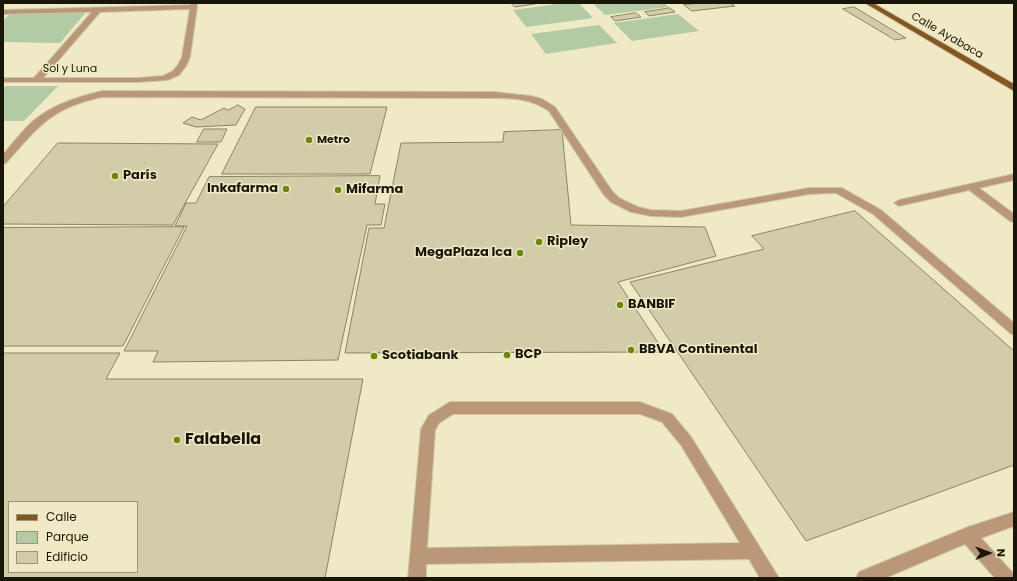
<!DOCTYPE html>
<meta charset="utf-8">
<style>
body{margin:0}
#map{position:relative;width:1017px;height:581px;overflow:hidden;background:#f0e9c5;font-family:Poppins,sans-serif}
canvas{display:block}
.frame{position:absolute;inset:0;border:4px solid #181609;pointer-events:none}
.legend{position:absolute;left:8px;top:501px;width:130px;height:72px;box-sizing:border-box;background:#f0e9c5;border:1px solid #9a957a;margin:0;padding:5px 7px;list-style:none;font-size:12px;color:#181609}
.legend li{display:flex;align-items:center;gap:8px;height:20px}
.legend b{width:20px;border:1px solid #9a957a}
.north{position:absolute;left:969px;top:533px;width:40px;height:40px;-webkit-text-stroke:3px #f0e9c5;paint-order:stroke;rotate:89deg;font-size:11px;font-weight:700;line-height:16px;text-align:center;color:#181609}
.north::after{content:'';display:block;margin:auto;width:14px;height:18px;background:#181609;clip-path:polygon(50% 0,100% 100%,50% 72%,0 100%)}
</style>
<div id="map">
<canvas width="1017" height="581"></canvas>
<div class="frame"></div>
<ul class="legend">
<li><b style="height:5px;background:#865621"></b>Calle</li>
<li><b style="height:11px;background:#b2cba5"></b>Parque</li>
<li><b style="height:11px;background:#d3cca9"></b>Edificio</li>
</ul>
<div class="north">N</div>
</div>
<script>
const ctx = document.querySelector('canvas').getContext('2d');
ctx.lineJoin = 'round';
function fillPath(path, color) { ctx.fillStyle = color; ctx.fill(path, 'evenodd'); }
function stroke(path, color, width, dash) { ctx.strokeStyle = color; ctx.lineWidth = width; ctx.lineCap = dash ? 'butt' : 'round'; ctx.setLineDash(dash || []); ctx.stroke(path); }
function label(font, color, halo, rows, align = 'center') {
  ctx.font = font + ' Poppins,sans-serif'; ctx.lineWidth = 3; ctx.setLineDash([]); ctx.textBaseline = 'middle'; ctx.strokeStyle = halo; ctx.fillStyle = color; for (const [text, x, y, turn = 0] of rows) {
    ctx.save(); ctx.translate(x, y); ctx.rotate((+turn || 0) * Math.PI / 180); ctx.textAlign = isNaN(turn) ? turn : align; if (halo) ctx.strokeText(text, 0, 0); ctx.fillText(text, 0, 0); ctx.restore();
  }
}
fillPath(new Path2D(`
 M564,3H579L593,18L526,27L513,10Z
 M593,3H664L668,7L605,15Z
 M87,11L60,43L3,42V20L10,14Z
 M678,14L699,31L632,41L614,23Z
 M599,25L617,43L546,54L531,34Z
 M6,86H58L24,121H3V89Z`), '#b2cba5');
const building = new Path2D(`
 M511,3H541L515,7Z
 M700,3H730L735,6L692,11L684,5Z
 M854,7L906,38L895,40L843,9Z
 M670,8L675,12L649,16L645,12Z
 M636,13L641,17L615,21L611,17Z
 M238,105L245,109L236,125L196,127L183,123L192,117L201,120L224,108L228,110Z
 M256,107H387L370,174H222Z
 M204,129H227L221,142H197Z
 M562,130L571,225L705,227L716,256L618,282L664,352L345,353L369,228H384L401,143L503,142L504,132Z
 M58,143L218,144L173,225L3,224V207Z
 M380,176L375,204H385L381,225H367L338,360L153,362L158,351H124L187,226H175L186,203H196L209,177Z
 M855,211L1014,351V465L806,541L630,282L764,249L752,236Z
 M184,227L123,346H3V228Z
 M3,353H120L106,379H363L325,578H3ZM9,502H137V572H9Z`);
fillPath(building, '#d3cca9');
stroke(building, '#8b8463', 1);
const minor = new Path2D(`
 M191,3H197V7L190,57L186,66L179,75L168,80L138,82H3V78H34L92,12L3,14V10L190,5ZM190,9L182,57L178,65L173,71L163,76L138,78H43L100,12Z
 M102,91L494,92L531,96L542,99L555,107L612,191L619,198L638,207L651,210L681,211L809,188H842L881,210L1014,323V335L1010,333L873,214L836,193L809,194L681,217L651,216L631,212L611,202L604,195L549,111C532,99 514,98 494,98L102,97C51,108 39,126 6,163L3,164V155C12,144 21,132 32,122C51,105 77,97 102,91Z
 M1014,174V180L979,188L1014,214V222L1010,221L969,190L899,206L894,203L899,200Z
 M450,402H640L672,414L691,437L779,578H760L749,559L426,564V578H408L421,429L429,415ZM453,414H640L662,422L681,445L740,543L427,548L435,430L439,423Z
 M1014,512V526L981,538L1012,572L1014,578H995L965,544L885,578H856L859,572L968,527Z`);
const major = new Path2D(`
 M865,3H873L1014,84V91Z`);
stroke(minor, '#cdc7a7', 2);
stroke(major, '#cdc7a7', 2);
fillPath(minor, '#ba9776');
fillPath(major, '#865621');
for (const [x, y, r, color] of [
 [309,140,4,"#6b8903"],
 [115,176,4,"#6b8903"],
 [286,189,4,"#6b8903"],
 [338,190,4,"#6b8903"],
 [539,242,4,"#6b8903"],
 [520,253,4,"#6b8903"],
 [620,305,4,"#6b8903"],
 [631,350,4,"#6b8903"],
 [507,355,4,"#6b8903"],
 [374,356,4,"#6b8903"],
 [177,440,4,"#6b8903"]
]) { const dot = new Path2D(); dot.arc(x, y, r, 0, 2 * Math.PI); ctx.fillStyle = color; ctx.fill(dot); stroke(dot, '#f0e9c5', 1.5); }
label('11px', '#181609', '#f0e9c5', [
 ["Calle Ayabaca",947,36,30],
 ["Sol y Luna",70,69]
]);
label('bold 11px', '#181609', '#f0e9c5', [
 ["Metro",317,140]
], 'left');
label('bold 13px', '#181609', '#f0e9c5', [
 ["París",123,176],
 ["Inkafarma",278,189,"right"],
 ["Mifarma",346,190],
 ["Ripley",547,242],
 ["MegaPlaza Ica",512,253,"right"],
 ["BANBIF",628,305],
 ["BBVA Continental",639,350],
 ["BCP",515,355],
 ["Scotiabank",382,356]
], 'left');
label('bold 16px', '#181609', '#f0e9c5', [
 ["Falabella",185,440]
], 'left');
</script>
